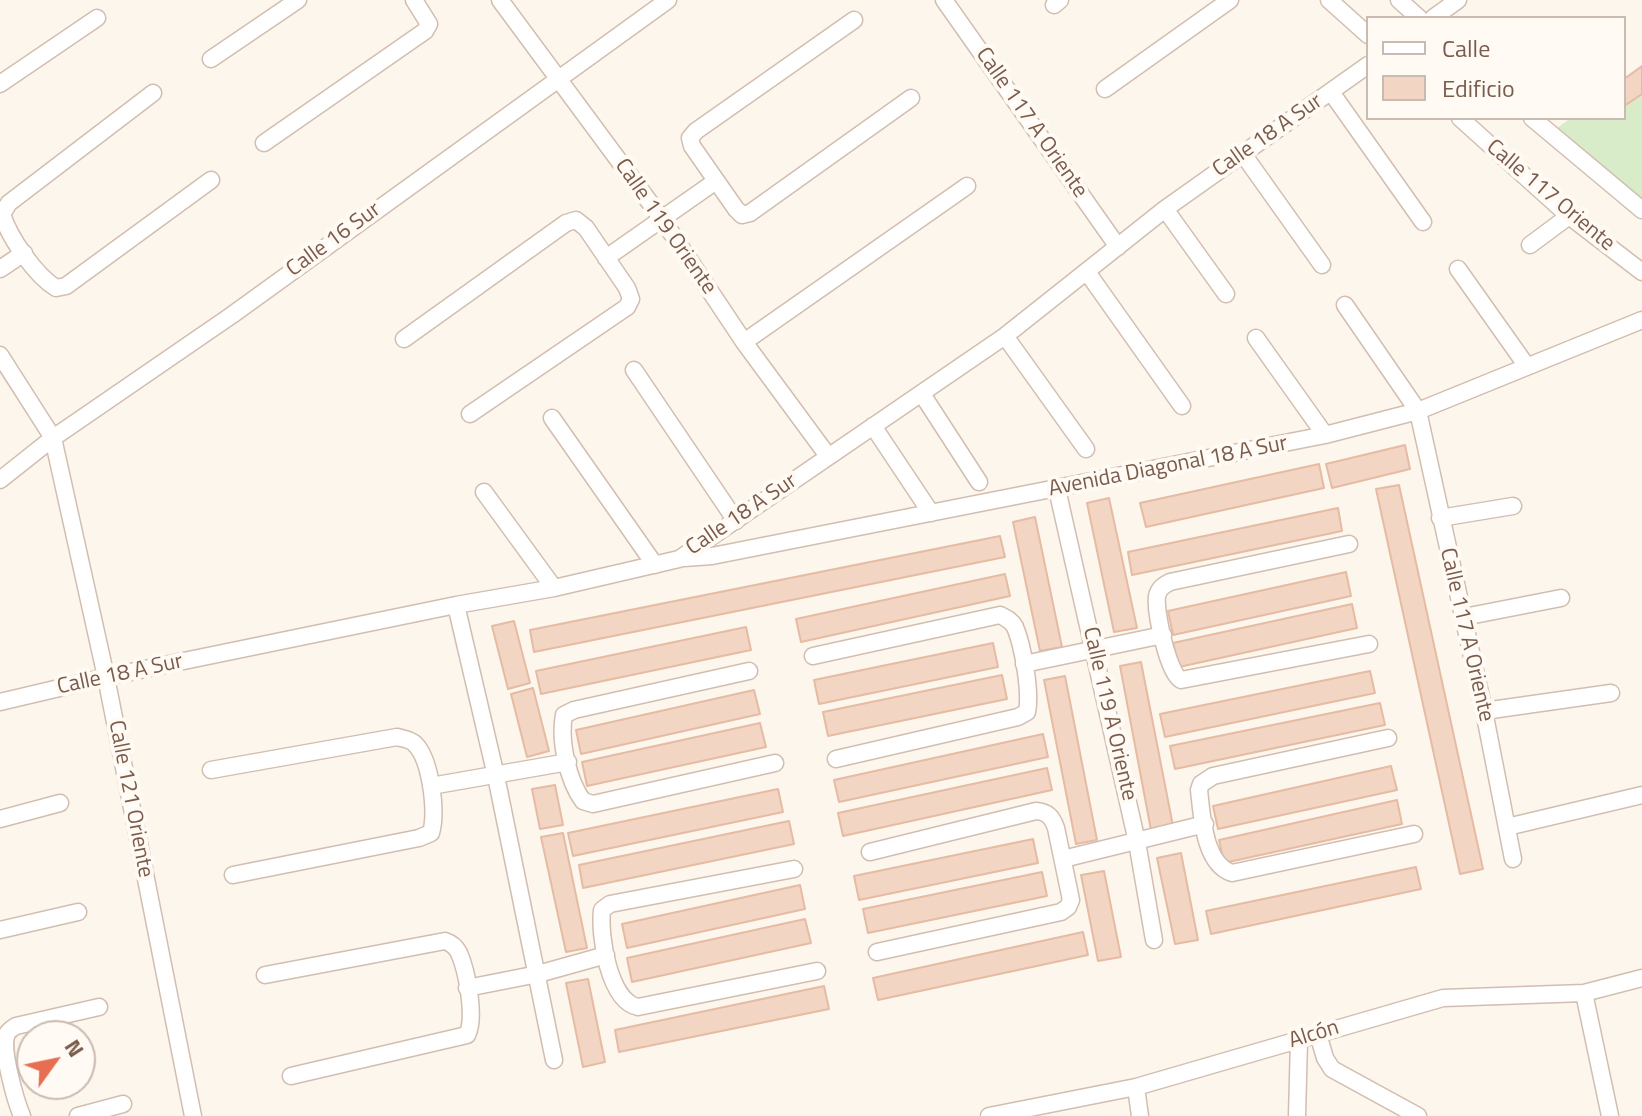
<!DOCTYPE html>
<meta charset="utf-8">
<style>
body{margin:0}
#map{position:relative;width:1642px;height:1116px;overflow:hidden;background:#fdf6ec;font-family:"Titillium Web",sans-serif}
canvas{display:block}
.legend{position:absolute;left:1366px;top:16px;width:260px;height:104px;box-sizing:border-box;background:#fffaf3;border:2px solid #cabbb1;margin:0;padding:10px 14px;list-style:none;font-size:24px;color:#7a5c4d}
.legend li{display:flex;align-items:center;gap:16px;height:40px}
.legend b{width:40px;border:2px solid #cabbb1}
.north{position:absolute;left:16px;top:1020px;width:80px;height:80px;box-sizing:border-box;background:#fffaf3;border:2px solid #cabbb1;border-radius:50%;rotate:57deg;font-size:22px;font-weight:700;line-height:32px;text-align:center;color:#7a5c4d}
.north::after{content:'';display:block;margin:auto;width:28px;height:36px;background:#e76f51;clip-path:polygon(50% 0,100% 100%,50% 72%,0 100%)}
</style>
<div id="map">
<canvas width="1642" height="1116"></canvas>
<ul class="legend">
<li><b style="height:10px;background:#fff"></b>Calle</li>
<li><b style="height:22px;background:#f3d5c3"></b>Edificio</li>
</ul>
<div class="north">N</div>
</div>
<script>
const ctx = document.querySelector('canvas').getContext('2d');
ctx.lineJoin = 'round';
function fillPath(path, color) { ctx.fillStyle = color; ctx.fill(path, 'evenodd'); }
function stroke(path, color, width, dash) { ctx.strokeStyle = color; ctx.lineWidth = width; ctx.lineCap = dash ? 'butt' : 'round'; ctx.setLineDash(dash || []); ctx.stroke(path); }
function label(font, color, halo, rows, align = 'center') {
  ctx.font = font + ' "Titillium Web",sans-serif'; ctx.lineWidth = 8; ctx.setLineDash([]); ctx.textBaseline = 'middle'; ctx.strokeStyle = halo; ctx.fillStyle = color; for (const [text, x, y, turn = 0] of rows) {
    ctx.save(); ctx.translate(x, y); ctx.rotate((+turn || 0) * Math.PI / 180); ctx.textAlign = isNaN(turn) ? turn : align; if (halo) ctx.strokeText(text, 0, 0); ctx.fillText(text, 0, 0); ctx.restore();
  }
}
fillPath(new Path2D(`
 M1642,94V209L1550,133L1571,118H1624V106Z`), '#d8ecc9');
const building = new Path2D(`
 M1642,66V94L1624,106V79Z
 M1405,445L1410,469L1332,488L1326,464Z
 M1319,464L1324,488L1146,527L1140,503Z
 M1399,485L1483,869L1460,874L1376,489Z
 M1109,498L1137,628L1114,632L1087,503Z
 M1338,508L1342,531L1132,575L1128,552Z
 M1035,517L1062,647L1040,651L1013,522Z
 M1000,536L1005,557L534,652L530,630Z
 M1346,572L1351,596L1173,635L1168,611Z
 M1005,574L1010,596L801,642L796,619Z
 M1352,604L1357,628L1179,667L1173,643Z
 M514,621L530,683L508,689L492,626Z
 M746,627L751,650L541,694L536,671Z
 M993,643L998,667L819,704L814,680Z
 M1141,662L1173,826L1151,830L1120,666Z
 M1370,671L1375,693L1165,737L1160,714Z
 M1002,675L1007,699L828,736L823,712Z
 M1065,676L1097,840L1076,844L1044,680Z
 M533,688L549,751L527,757L511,694Z
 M754,690L760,714L581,754L576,730Z
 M1380,703L1385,725L1175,769L1170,746Z
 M760,723L766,747L587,786L582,762Z
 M1043,734L1048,757L839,802L834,780Z
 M1391,766L1397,790L1218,829L1213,806Z
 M1047,768L1052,790L843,836L838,813Z
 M555,785L563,825L540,829L532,789Z
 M778,789L783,812L573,856L568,833Z
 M1397,800L1402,824L1224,863L1219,840Z
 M789,821L794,844L583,888L579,865Z
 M563,833L587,948L566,952L541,837Z
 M1033,839L1038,863L859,900L854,876Z
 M1181,853L1198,940L1175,944L1157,858Z
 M1416,867L1421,889L1211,934L1206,911Z
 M1104,871L1121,957L1098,961L1081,875Z
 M1042,872L1047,896L868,933L863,909Z
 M800,885L805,909L627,948L622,924Z
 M805,919L811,943L632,982L627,958Z
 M1083,932L1088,955L878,1000L873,978Z
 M588,979L605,1062L583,1067L566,983Z
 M824,986L829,1009L619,1052L615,1030Z`);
fillPath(building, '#f3d5c3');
stroke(building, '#e6bba3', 2);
const minor = new Path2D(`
 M500,0L662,219L744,342L828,456
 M944,0L1118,247
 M1329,0L1368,35
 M1399,0L1419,18
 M1054,5L1060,0
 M1433,18L1458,0
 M854,20L696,131L690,138L692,146L736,209L742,215L750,213L911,98
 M211,59L298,0
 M0,84L97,18
 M1105,89L1230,0
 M1331,92L1423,222
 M153,93L9,203L2,214C9,237 35,275 56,288L66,286L211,180
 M1460,118L1569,216L1642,272
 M1532,118L1642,210
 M264,143L425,31L429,24L414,0
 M1243,154L1322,265
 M1165,209L1226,294
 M1530,245L1569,216
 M606,258L716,181
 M0,269L24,253
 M1458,269L1526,365
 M1087,272L1182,406
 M1345,305L1418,411L1484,711L1513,859
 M1005,336L1086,449
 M1256,338L1325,435
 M404,339L566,223L576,220L586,228L627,288L631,299L627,307L470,414
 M744,342L967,186
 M0,355L53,438L106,677L193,1116
 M634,370L736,521
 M922,394L979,482
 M552,418L655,565
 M873,426L931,513
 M0,480L53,438L232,315L668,0
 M1057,489L1137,842L1154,940
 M484,492L554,588
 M1440,518L1513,506
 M1349,544L1170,582C1164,585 1159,588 1157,596C1155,612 1168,673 1181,680L1369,644
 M684,558L712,556L1325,435L1418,411L1642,320
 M456,605L496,776L554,1060
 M1464,617L1561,598
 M813,656L1000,615C1006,618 1011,620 1015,627C1023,646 1031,692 1027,712L1018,717L836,759
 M1024,664L1163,635
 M749,671L574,710L564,715C559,740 568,781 583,801L593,804L775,763
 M0,702L106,677L456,605L554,588L679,559L1005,336L1165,209L1368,65
 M1484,711L1611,693
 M1388,738L1213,776L1201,784L1199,790C1202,816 1204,864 1232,873L1414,834
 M211,770L397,737C404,739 410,739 415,744C431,760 437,812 431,833L419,838L233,875
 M431,786L568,762
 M0,819L60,803
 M1507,827L1642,795
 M870,852L1036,811C1048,812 1052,817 1056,828L1071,900L1068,907L1061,912L877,952
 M1063,859L1205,824
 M794,869L610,904L602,910C599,936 609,1001 638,1007L817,971
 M0,930L78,912
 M265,975L445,941C451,943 456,947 459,953C467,971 476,1018 467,1035L291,1076
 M467,988L538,974L606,955
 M1584,993L1610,1116
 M1318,1034L1325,1058L1332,1069L1418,1116
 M1136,1087L1140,1116
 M22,1116C16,1102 0,1047 7,1034C8,1031 13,1028 16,1026L99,1007
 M78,1116L123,1104
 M989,1116L1136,1087L1443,998L1584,993L1642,978
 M1297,1116L1299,1040`);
stroke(minor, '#d1beb0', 19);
stroke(minor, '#fff', 16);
label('22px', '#7a5c4d', '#fffaf3', [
 ["Calle 117 A Oriente",1031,123,55],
 ["Calle 18 A Sur",1268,136,-35],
 ["Calle 117 Oriente",1550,196,40],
 ["Calle 119 Oriente",665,227,55],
 ["Calle 16 Sur",334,240,-36],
 ["Avenida Diagonal 18 A Sur",1168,467,-11],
 ["Calle 18 A Sur",742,515,-34],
 ["Calle 117 A Oriente",1466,635,77],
 ["Calle 18 A Sur",120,675,-12],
 ["Calle 119 A Oriente",1109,714,77],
 ["Calle 121 Oriente",130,799,79],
 ["Alcón",1314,1035,-17]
]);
</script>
